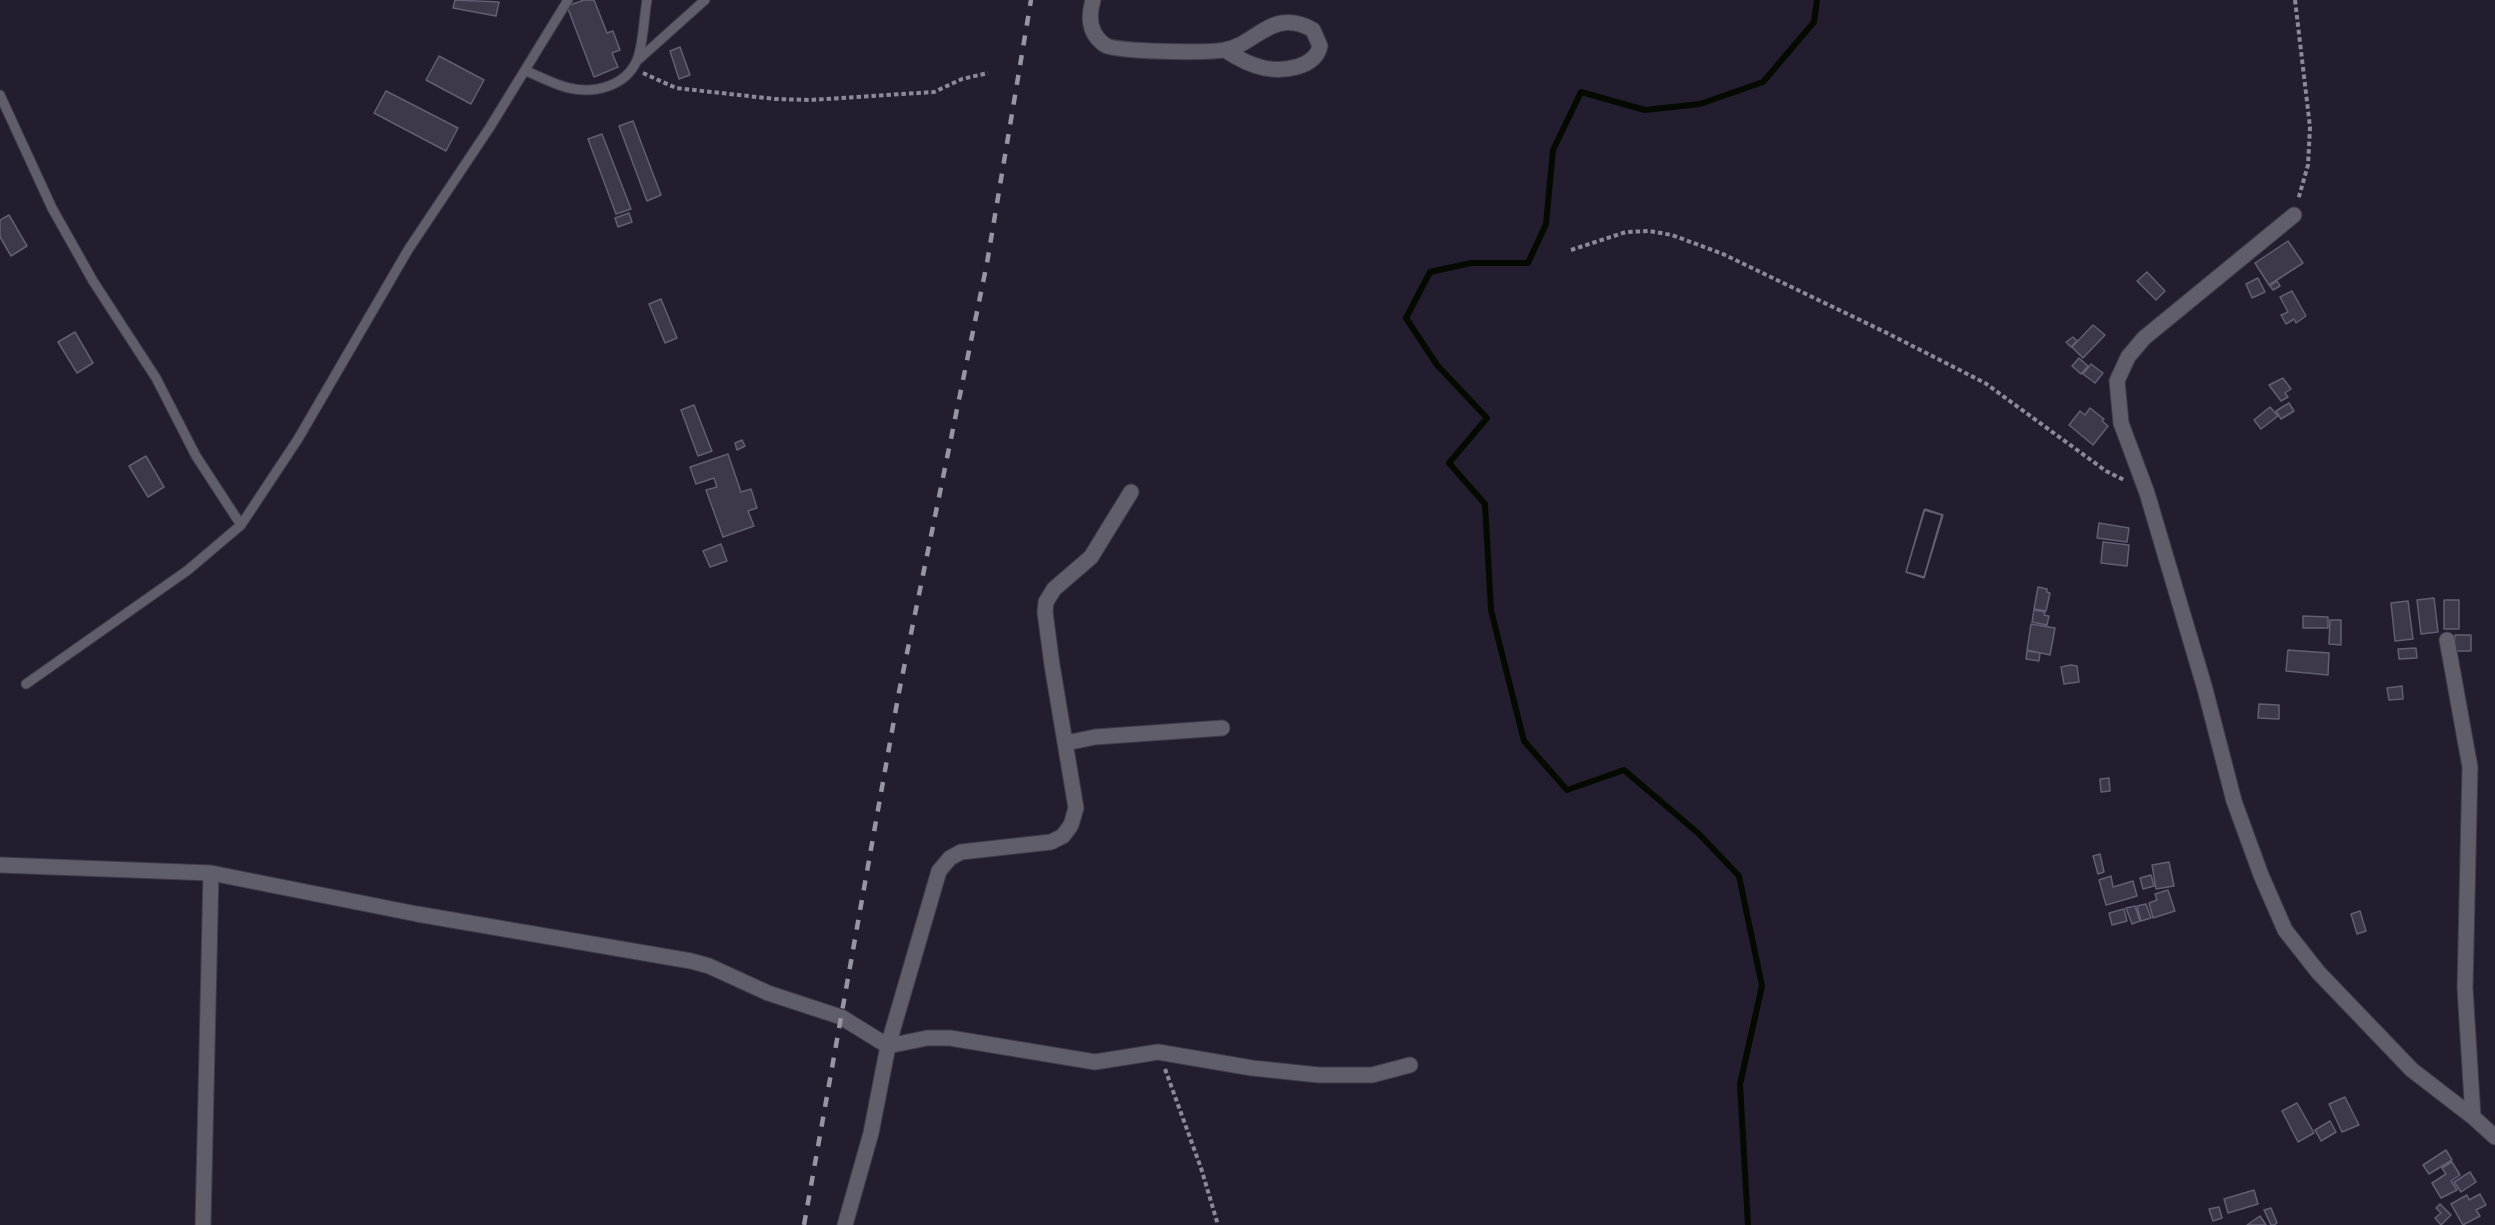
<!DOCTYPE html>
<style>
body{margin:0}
canvas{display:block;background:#231d2f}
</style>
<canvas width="2495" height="1225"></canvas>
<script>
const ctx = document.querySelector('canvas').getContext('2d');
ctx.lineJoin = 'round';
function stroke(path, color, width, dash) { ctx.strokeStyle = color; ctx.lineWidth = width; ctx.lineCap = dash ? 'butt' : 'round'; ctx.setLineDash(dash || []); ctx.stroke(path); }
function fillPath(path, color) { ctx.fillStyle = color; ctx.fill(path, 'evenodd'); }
stroke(new Path2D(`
 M1748,1225L1740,1084L1762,986L1739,876L1699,834L1624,770L1567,790L1524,741L1491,610L1485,504L1449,463L1487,418L1437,365L1406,318L1430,272L1471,263H1528L1546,224L1553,150L1581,92L1645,110L1700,104L1763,82L1814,22L1817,0`), '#040a00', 6);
const building = new Path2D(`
 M455,0L499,2L496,16L453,8Z
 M584,0H594L607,33L613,31L620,50L612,53L618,67L594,77L567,6Z
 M680,47L690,75L679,79L670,51Z
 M439,56L484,80L471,104L426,80Z
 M386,91L458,128L446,151L374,113Z
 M633,121L661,195L647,201L619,126Z
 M602,134L631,209L616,214L588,139Z
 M629,213L632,222L618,227L615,218Z
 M9,215L27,246L11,256L0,237V220Z
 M2288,241L2303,263L2269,285L2255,263Z
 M2147,272L2165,291L2156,300L2137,281Z
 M2258,278L2265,292L2252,298L2246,284Z
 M2277,281L2280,286L2273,290L2270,286Z
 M2292,291L2306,316L2296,323L2294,319L2286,324L2281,315L2288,312L2280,297Z
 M661,299L677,338L665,343L649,304Z
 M2093,325L2105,335L2083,358L2072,347Z
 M75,332L93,363L77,373L58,342Z
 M2073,337L2077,341L2071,347L2066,342Z
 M2079,358L2088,366L2081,374L2072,366Z
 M2091,364L2103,373L2095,383L2083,374Z
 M2283,378L2291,389L2285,393L2288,397L2281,401L2269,385Z
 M2289,403L2294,411L2281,419L2276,411Z
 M694,405L712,451L698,456L681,410Z
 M2270,407L2278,416L2261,429L2254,420Z
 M2090,408L2104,419L2102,421L2108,426L2093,445L2069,425L2080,411L2085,415Z
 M742,440L745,446L737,450L735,443Z
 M728,454L741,492L751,489L757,508L748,511L754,526L723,537L706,490L717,487L714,478L696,484L690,467Z
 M146,456L164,487L148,497L129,466Z
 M1925,509L1943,515L1924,578L1906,572Z
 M1924,510L1942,515L1924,577L1906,572Z
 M2099,523L2129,528L2127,542L2097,538Z
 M2103,542L2129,545L2127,566L2101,563Z
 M721,544L727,561L710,567L703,551Z
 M2038,587L2047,589V592L2050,593L2046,611L2034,609Z
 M2434,598L2438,632L2421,634L2417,600Z
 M2444,600H2459V629H2444Z
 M2408,601L2413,639L2395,641L2391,603Z
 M2034,610L2045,612L2044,615L2049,616L2047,625L2032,622Z
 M2303,616L2328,617V628H2303Z
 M2330,620H2341V645L2329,644Z
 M2031,624L2055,628L2050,655L2027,650Z
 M2455,635H2471V651H2455Z
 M2416,648L2417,658L2399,659L2398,649Z
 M2288,650L2329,653L2328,675L2286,671Z
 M2027,651L2040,653L2039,661L2026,659Z
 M2071,665L2077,666L2079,682L2064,684L2061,667Z
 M2402,686L2403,699L2389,700L2387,688Z
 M2259,704L2279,705V719L2258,718Z
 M2109,778L2110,791L2101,792L2100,779Z
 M2100,854L2104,872L2098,874L2093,856Z
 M2169,862L2174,886L2156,889L2152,865Z
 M2151,875L2154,886L2143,889L2140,878Z
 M2111,876L2113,887L2133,881L2137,896L2106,905L2099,880Z
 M2168,890L2175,911L2153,918L2149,903L2157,900L2155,894Z
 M2146,904L2151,918L2141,921L2137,906Z
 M2135,906L2140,921L2132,924L2126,908Z
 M2124,909L2127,921L2112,925L2109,913Z
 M2360,911L2366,931L2357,934L2351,914Z
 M2345,1097L2359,1125L2342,1132L2329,1104Z
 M2297,1103L2314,1133L2298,1142L2282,1111Z
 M2330,1121L2336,1132L2321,1141L2315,1130Z
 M2446,1150L2452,1160L2429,1174L2423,1165Z
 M2452,1162L2460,1175L2451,1181L2457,1190L2441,1198L2432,1183L2446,1174L2442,1168Z
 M2470,1172L2476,1182L2461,1192L2454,1182Z
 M2254,1190L2258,1204L2228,1213L2224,1199Z
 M2480,1194L2486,1205L2476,1210L2480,1216L2463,1225L2451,1204L2467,1195L2469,1200Z
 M2440,1204L2451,1215L2441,1225L2435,1218L2441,1213L2436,1208Z
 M2219,1207L2222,1218L2213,1221L2209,1209Z
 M2271,1208L2277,1223L2274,1225H2271L2264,1210Z
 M2260,1216L2266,1225H2247Z`);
fillPath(building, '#3e384b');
stroke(building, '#645e73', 1.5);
const lane = new Path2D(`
 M638,60L705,0
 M526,71C539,76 555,85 569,88C595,94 626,86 637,60C643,47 644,16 647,0
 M0,95L52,208L93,281L156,378L196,456L241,525
 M26,684L188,570L241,525L298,439L408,250L490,127L568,0`);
const street = new Path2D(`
 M1093,0C1088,17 1089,34 1105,45C1116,52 1208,53 1224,50C1246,47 1262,26 1282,23C1294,21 1303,24 1313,30L1320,46C1315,68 1283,72 1264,68C1250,65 1237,58 1225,50
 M2294,215L2144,338L2128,357L2117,381L2121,423L2147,493L2205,689L2234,801L2261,875L2285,930L2318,972L2412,1070L2473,1117L2495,1137
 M2447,640L2470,767L2465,988L2473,1117
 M1066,743L1095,737L1222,728
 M0,865L211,873L417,914L691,961L709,966L768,993L841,1017L888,1046L927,1038H950L1095,1062L1158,1052L1252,1068L1319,1075H1372L1410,1065
 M203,1225L211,873
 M845,1225L871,1133L888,1046L939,871L950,858L961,852L1051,842L1063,836L1071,825L1076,808L1052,665L1045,612L1046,602L1054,589L1091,557L1131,492`);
stroke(lane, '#403a4b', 11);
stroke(street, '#403a4b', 17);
stroke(new Path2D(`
 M2295,0L2310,127L2308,165L2298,200
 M643,73L676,88L775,99L810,100L934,92L962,79L988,73
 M1571,250L1626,232L1649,231L1672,235L1723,254L1889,334L1985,383L2106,471L2124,480
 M1165,1069L1201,1168L1218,1225`), '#8e8999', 4, [4.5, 3]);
stroke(lane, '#615e6b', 9);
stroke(street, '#615e6b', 15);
stroke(new Path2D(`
 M804,1225L899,692L987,263L1031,0`), '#9994a3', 4.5, [10, 10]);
</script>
